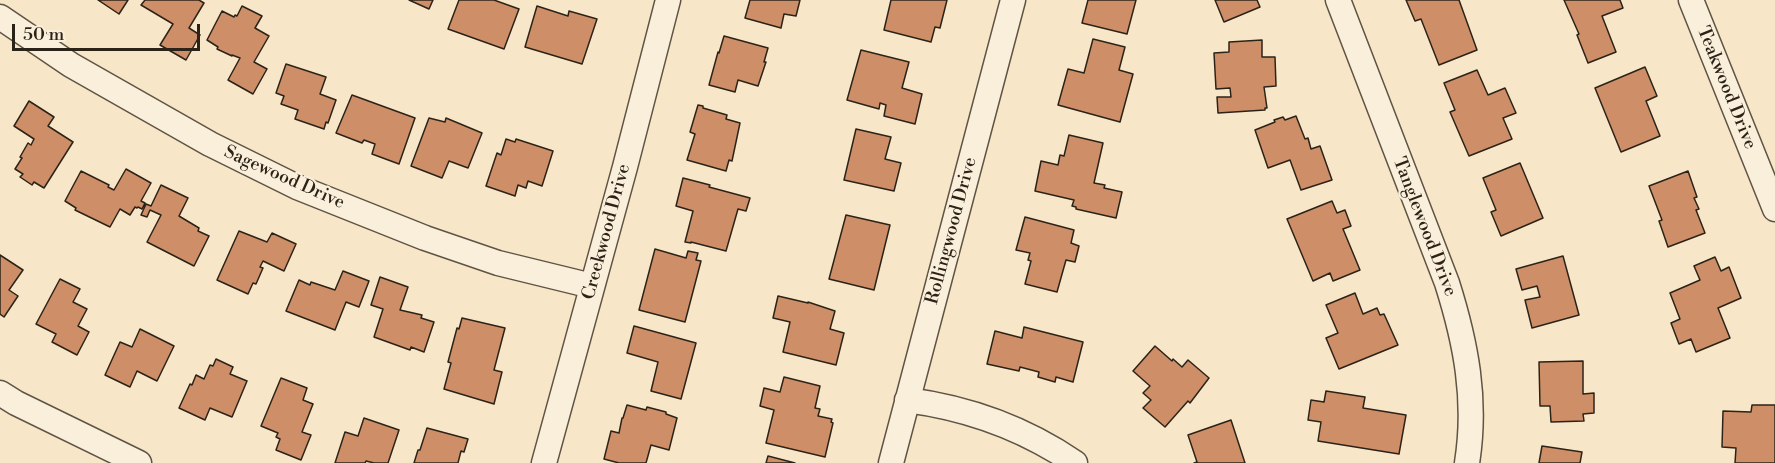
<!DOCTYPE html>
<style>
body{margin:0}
#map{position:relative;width:1775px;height:463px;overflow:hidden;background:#f7e6c8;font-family:"Libre Bodoni",serif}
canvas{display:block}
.scale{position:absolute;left:12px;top:24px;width:188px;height:27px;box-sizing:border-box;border:3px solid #2c2318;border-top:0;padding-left:8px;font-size:18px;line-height:21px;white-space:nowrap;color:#2c2318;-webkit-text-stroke:4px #faefdb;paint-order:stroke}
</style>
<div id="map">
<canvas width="1775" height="463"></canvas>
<div class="scale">50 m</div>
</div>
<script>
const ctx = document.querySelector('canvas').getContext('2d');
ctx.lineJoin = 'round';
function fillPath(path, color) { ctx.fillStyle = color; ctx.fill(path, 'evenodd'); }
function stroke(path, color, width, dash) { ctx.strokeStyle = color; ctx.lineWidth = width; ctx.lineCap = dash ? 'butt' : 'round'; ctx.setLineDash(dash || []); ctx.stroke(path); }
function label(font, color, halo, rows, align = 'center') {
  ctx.font = font + ' "Libre Bodoni",serif'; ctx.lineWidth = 4.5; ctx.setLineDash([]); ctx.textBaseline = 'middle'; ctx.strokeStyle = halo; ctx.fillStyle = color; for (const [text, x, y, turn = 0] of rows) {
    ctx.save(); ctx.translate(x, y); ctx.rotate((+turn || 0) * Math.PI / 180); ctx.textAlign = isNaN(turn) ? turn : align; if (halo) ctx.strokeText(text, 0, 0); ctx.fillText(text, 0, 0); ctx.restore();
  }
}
const building = new Path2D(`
 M98,0H128L119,14Z
 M145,0H199L204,3L189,28L200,35L186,60L160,45L173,24L141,5Z
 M409,0H433L429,9Z
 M459,0H494L519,9L504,49L448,29Z
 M750,0H800L796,16L784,14L781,28L745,18Z
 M891,0H947L940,28L935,27L931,42L884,30Z
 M1088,0H1136L1127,34L1082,23Z
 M1215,0H1257L1260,7L1224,22Z
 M1406,0H1459L1477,50L1439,65L1421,19L1415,21Z
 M1564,0H1620L1623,8L1602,16L1616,52L1588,63L1577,35L1579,34Z
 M242,6L262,16L255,28L269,36L254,62L267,69L253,94L228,80L240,58L232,55V56L217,49L218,47L207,40L222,11L234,17L235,15L237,16Z
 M537,6L568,16L569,11L597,19L582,64L525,47Z
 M724,36L768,48L764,62H766L758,86L738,80L735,92L709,85L718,52L719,53Z
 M1093,39L1125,47L1119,70L1133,74L1120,122L1058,105L1068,69L1084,73Z
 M1262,40V57H1275L1276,86L1264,87L1267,108H1265V110L1218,113L1217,97H1231L1230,88L1216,89L1214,53L1229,52V42Z
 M861,50L909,62L902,88L922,94L915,124L884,116L886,105L880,103L879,109L847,100Z
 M286,64L326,77L320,94L336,100L328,123L326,122L324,129L295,119L298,110L281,104L284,96L276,93Z
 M1645,67L1657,96L1646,101L1660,136L1621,152L1595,88Z
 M1477,70L1488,95L1505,88L1516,113L1503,118L1512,139L1469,156L1450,112L1455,110L1444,83Z
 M352,95L415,118L399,164L372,154L375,144L364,140L362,143L336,133Z
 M29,101L54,117L48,126L73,142L44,188L34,182L32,185L20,177L23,174L15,169L22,158L20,157L28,143L31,145L34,139L14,126Z
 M698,105L703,106V108L727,115L726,119L740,123L732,161L729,160L726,171L687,160L695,134L690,132Z
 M1296,116L1305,139L1308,138L1311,149L1320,146L1332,180L1301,190L1290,160L1268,168L1255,130L1275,122L1274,120L1283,117L1285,120Z
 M429,118L445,122L446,118L482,133L468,168L449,161L442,178L411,166Z
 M856,129L891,137L885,159L901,163L894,191L844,180Z
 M1069,135L1103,143L1094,183L1105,185L1104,188L1122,192L1116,218L1076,209V207L1072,206L1074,200L1035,191L1041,161L1058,165L1060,155L1064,156Z
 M506,139L515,142L516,139L553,151L542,186L528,181L526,188L518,185L515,196L486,186L497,153L501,155Z
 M1520,163L1543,218L1501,236L1491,212L1496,210L1483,178Z
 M126,169L151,183L141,201L145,203L142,209L138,207L137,208L135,207L130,215L120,209L110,227L75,210L76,208L65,201L81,171L109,185L108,187L114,190Z
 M1688,171L1697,197L1694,198L1699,209L1696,210L1705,233L1668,247L1659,221L1662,220L1649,186Z
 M683,178L710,185L709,187L750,198L746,211L738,209L726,251L691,242V243L685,242L693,211L676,206Z
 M161,185L188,198L179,216L199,228L198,231L209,236L194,266L147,242L161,215L150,210L147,217L141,215L146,204L151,206Z
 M1332,201L1337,213L1345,210L1351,226L1343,229L1360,270L1333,281L1330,273L1313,281L1287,219Z
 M846,215L890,225L874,290L829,279Z
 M1025,217L1074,230L1071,243L1079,246L1075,262L1066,260L1057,292L1025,284L1031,261L1028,260L1030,253L1016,250Z
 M239,231L267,242L272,233L296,244L284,271L263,261L260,267L263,268L256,284L253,283L248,294L217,280Z
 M655,249L686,258L688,251L698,253L696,260L701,261L685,322L639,310Z
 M0,255L23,270L9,290L18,296L4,317L0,314Z
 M1563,256L1579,315L1532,328L1525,300L1540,297L1537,286L1522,290L1516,269Z
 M1715,257L1721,271L1729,267L1741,298L1718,308L1730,338L1696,352L1691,339L1679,344L1671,323L1680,319L1670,293L1700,280L1694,266Z
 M343,271L369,281L359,307L346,302L335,330L286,311L299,280L310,285L311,282L335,290Z
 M380,277L408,287L400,310L422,315L421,318L434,322L424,352L411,347L410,350L374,337L383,309L371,305Z
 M60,279L80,289L73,302L87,309L78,326L89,332L77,355L52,342L56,334L36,324Z
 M1355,293L1363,314L1377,308L1380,315L1384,314L1398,345L1339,369L1326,338L1338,333L1326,305Z
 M778,296L808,303V302L835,311L830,329L844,333L836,365L783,352L790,322L773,318Z
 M462,318L505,328L494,370L502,372L494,404L444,389L451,363L448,362L457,328L459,329Z
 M634,326L696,343L681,399L651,391L658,362L627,353Z
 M1024,327L1083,342L1073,382L1056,377L1055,382L1038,377L1039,372L1020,367L1019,371L987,364L995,331L1022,338Z
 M140,329L174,346L157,381L137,371L130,387L105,375L120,342L132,347Z
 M1155,346L1172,361L1173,359L1182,367L1188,360L1209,378L1190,403L1188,401L1165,427L1143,408L1151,400L1143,393L1150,386L1133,371Z
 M216,359L233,367L230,374L247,381L232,417L210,408L205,420L179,408L190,384L192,385L196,375L204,379L210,365L213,366Z
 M1583,361V394L1594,393V413L1583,414L1584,421L1551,422L1550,406H1540L1539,362Z
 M784,377L820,386L815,408L820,409L818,416L832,419L831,422L833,423L825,457L766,443L774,410L760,406L764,388L780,392Z
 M281,378L307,388L303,400L313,404L302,432L311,435L301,460L276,450L280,439L276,437L278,433L261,426Z
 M1326,391L1365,397L1363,408L1406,415L1399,454L1318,441L1321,422L1308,420L1311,400L1324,402Z
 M627,405L646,410L647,407L666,412V414L677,418L669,450L651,445L646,463H619L604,459L611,431L619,433L622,418H623Z
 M1752,405H1775V463H1735L1736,448L1722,447L1723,411L1751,412Z
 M364,418L399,430L388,463H374L366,461L365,463H335L345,432L358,436Z
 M1231,420L1245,463H1194L1197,462L1188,435Z
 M427,428L468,439L464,452L461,451L458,463H414L418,450H420Z
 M1542,446L1582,452L1580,463H1539Z
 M768,456L795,463H766Z`);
fillPath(building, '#ce8e67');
stroke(building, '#2c2318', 1.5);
const street = new Path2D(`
 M1338,0L1447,283C1466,343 1477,400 1467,463
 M1691,0L1775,209
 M0,17L71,65L210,144L297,187L425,238L498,263L592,286
 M0,393L16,403L139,463
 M907,400C968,408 1024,428 1075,463
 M544,463L625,167L668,0
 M891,463L1013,0`);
stroke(street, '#5f5444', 27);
stroke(street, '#faefdb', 24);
label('18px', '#2c2318', '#faefdb', [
 ["Teakwood Drive",1726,88,68],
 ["Sagewood Drive",284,178,24],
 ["Tanglewood Drive",1424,227,69],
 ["Rollingwood Drive",952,231,-75],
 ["Creekwood Drive",607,232,-75]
]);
</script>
